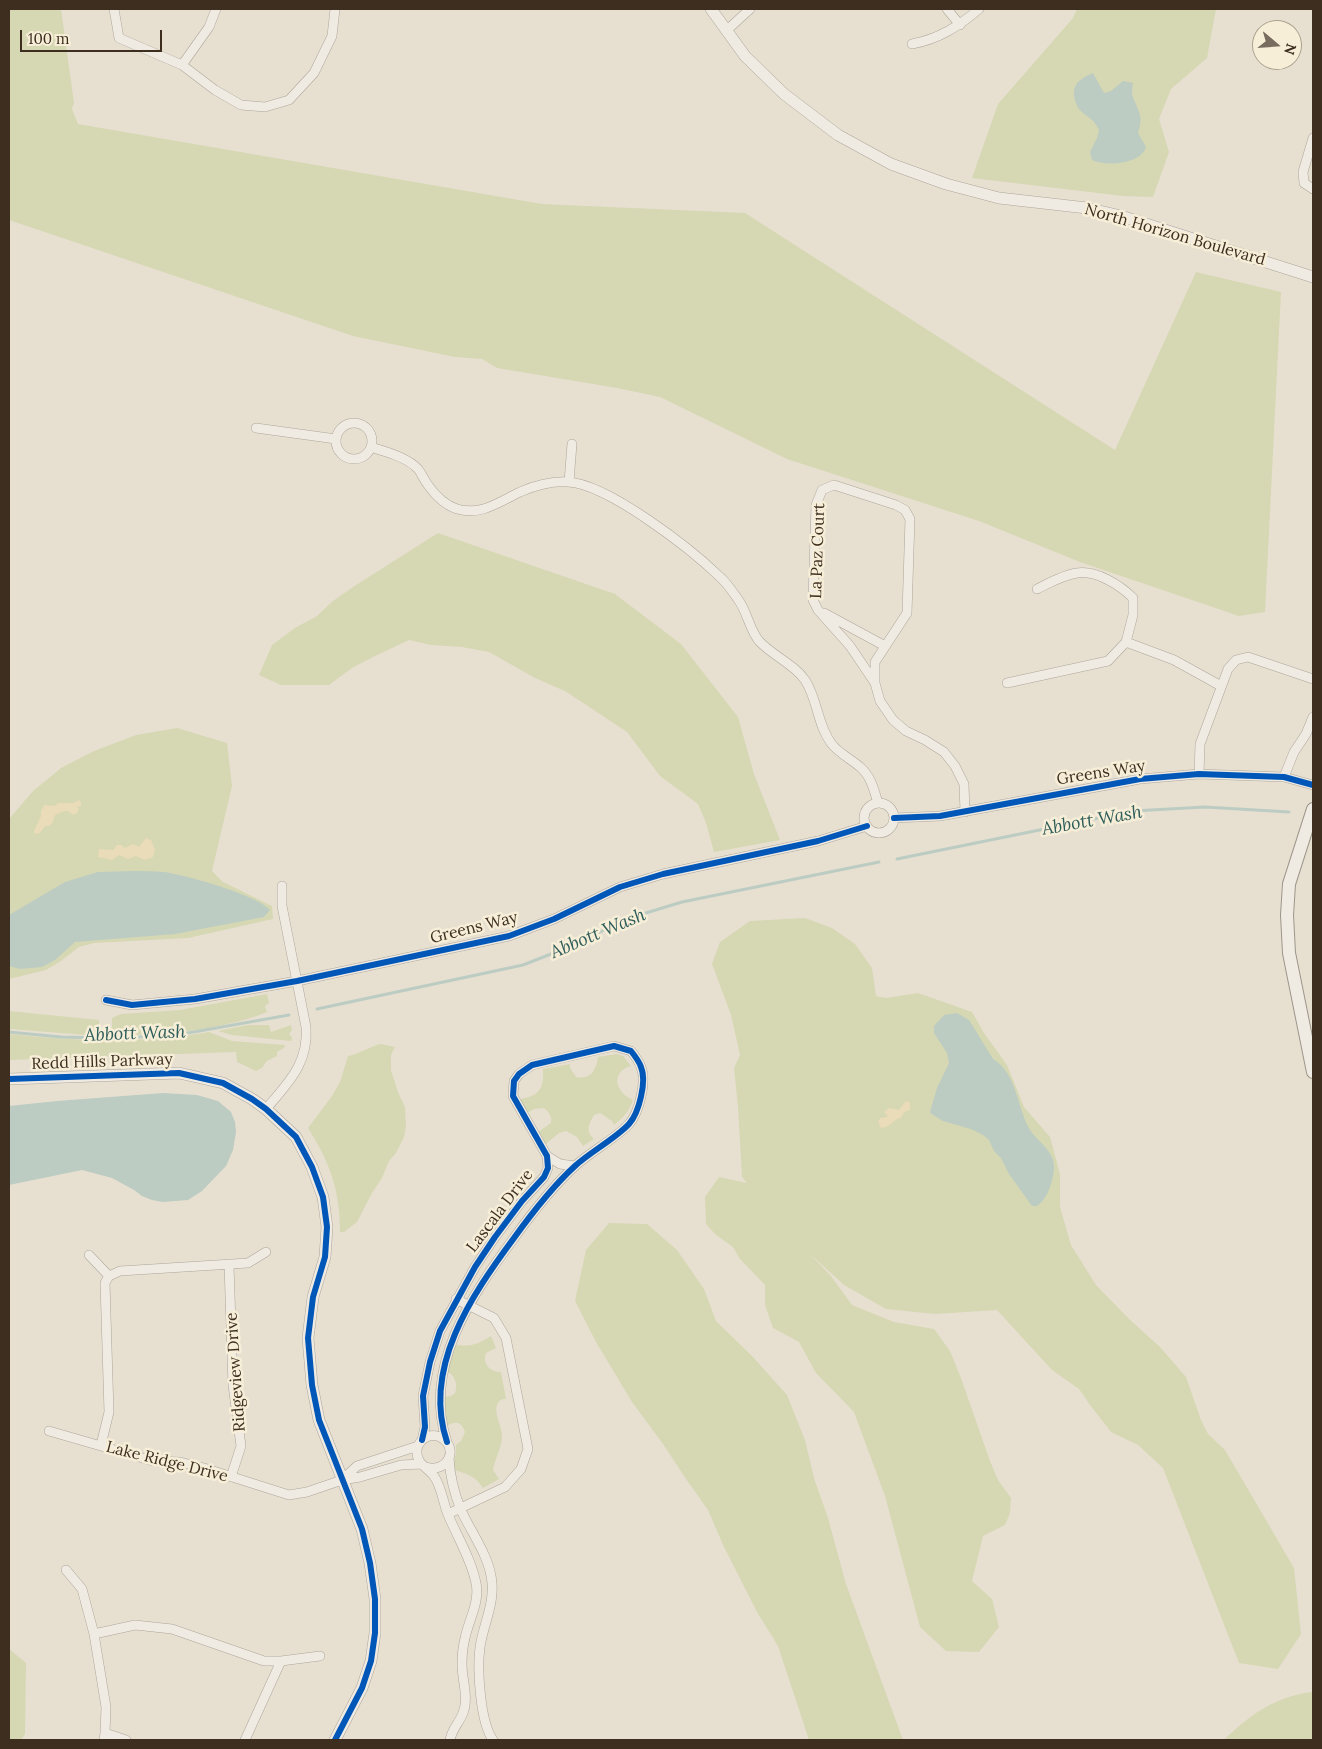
<!DOCTYPE html>
<style>
body{margin:0}
#map{position:relative;width:1322px;height:1749px;overflow:hidden;background:#e7e0d1;font-family:Lora,serif}
canvas{display:block}
.frame{position:absolute;inset:0;border:10px solid #3d2e20;pointer-events:none}
.north{position:absolute;left:1252px;top:20px;width:50px;height:50px;box-sizing:border-box;background:#f7eed8;border:1px solid #ada18e;border-radius:50%;rotate:108deg;font-size:14px;font-weight:700;line-height:20px;text-align:center;color:#3d2e20}
.north::after{content:'';display:block;margin:auto;width:18px;height:22px;background:#786c5e;clip-path:polygon(50% 0,100% 100%,50% 72%,0 100%)}
.scale{position:absolute;left:20px;top:30px;width:142px;height:22px;box-sizing:border-box;border:2px solid #3d2e20;border-top:0;padding-left:6px;font-size:15px;line-height:18px;white-space:nowrap;color:#3d2e20;-webkit-text-stroke:4px #f7eed8;paint-order:stroke}
</style>
<div id="map">
<canvas width="1322" height="1749"></canvas>
<div class="frame"></div>
<div class="north">N</div>
<div class="scale">100 m</div>
</div>
<script>
const ctx = document.querySelector('canvas').getContext('2d');
ctx.lineJoin = 'round';
function fillPath(path, color) { ctx.fillStyle = color; ctx.fill(path, 'evenodd'); }
function stroke(path, color, width, dash) { ctx.strokeStyle = color; ctx.lineWidth = width; ctx.lineCap = dash ? 'butt' : 'round'; ctx.setLineDash(dash || []); ctx.stroke(path); }
function label(font, color, halo, rows, align = 'center') {
  ctx.font = font + ' Lora,serif'; ctx.lineWidth = 5; ctx.setLineDash([]); ctx.textBaseline = 'middle'; ctx.strokeStyle = halo; ctx.fillStyle = color; for (const [text, x, y, turn = 0] of rows) {
    ctx.save(); ctx.translate(x, y); ctx.rotate((+turn || 0) * Math.PI / 180); ctx.textAlign = isNaN(turn) ? turn : align; if (halo) ctx.strokeText(text, 0, 0); ctx.fillText(text, 0, 0); ctx.restore();
  }
}
fillPath(new Path2D(`
 M9,9H61L74,103L72,109L78,124L542,204L745,213L1115,450L1196,272L1281,292L1265,612L1239,616L1080,562L979,521L787,459L660,397L617,388L497,368L482,359L455,357L353,336L9,220Z
 M1077,9H1216L1207,58L1171,89L1159,119L1169,152L1153,197L1123,196L972,178L998,104L1073,18Z
 M438,533L615,594L681,644L738,717L754,774L780,840L714,852L706,823L698,804L660,776L627,732L565,691L535,678L489,652L462,647L431,645L409,640L373,657L352,668L329,685H281L259,675L272,645L295,628L317,616L333,601L356,585Z
 M177,728L227,743L232,786L212,871L223,882L272,906L273,919L188,938L94,943L79,947L61,961L46,970L9,979V819L33,791L61,768L94,751L136,735Z
 M805,918L832,928L855,944L872,968L876,996L886,998L918,993L972,1012L984,1033L1007,1065L1024,1107L1050,1137L1060,1174V1207L1071,1245L1096,1285L1129,1319L1160,1347L1186,1377L1201,1420L1208,1434L1225,1450L1294,1568L1301,1634L1278,1669L1239,1663L1163,1468L1138,1445L1111,1432L1090,1405L1079,1389L1052,1370L997,1310L935,1314L886,1309L844,1285L809,1253L831,1276L852,1305L894,1322L934,1329L950,1351L961,1378L990,1461L998,1480L1011,1498L1010,1513L1005,1525L983,1536L972,1581L992,1599L999,1627L979,1652L946,1651L920,1627L885,1496L854,1412L816,1373L799,1342L773,1328L765,1305V1285L740,1259L733,1247L716,1235L706,1224L705,1197L719,1177L747,1183L742,1177L738,1107L734,1068L740,1055L731,1015L712,964L720,942L750,921Z
 M267,994L269,1003L265,1006L267,1012C219,1031 164,1035 112,1035V1018L121,1014L180,1010Z
 M9,1011L99,1020L100,1036L9,1029Z
 M248,1025H269L271,1032L291,1025L292,1030L289,1034L292,1037L291,1041L232,1035L218,1031Z
 M209,1032L232,1041L285,1045L284,1048L277,1052V1056L267,1061L262,1068L256,1071L237,1062L236,1052L9,1060V1034C76,1041 142,1044 209,1032Z
 M381,1044L395,1047L391,1055V1070L398,1092L405,1107L406,1126L404,1137L396,1153L389,1161L382,1178L372,1193L357,1222L344,1232H340C340,1190 330,1163 308,1128L332,1096L340,1082L348,1056C360,1054 370,1046 381,1044Z
 M617,1054L623,1056L631,1066C610,1072 615,1092 633,1100C630,1110 623,1118 614,1125L612,1121L600,1113L594,1115C589,1124 585,1131 594,1139L583,1146L577,1137L566,1131L559,1133L546,1144L538,1132L551,1123C552,1116 549,1112 544,1108L534,1109L527,1113L520,1099C540,1096 544,1088 543,1069L570,1064V1068L576,1077C591,1080 596,1070 598,1057Z
 M609,1223L647,1224L677,1250L704,1289L716,1321L753,1357L787,1395L805,1440L814,1478L828,1518L846,1584L903,1740H809L778,1646L757,1612L724,1547L708,1510L686,1479L663,1444L632,1402L596,1342L575,1301L586,1250Z
 M491,1336L496,1348L486,1353C482,1364 490,1372 501,1372L506,1399C501,1399 499,1400 497,1405C494,1415 502,1426 502,1436C502,1448 495,1458 493,1470L499,1479L483,1488C476,1476 465,1473 451,1469L456,1454V1445L461,1441L465,1432C462,1422 455,1420 447,1426L442,1397L451,1396L455,1393C458,1384 455,1375 446,1371L454,1344C468,1348 479,1344 491,1336Z
 M9,1649L26,1663L25,1734L21,1740H9Z
 M1313,1692V1740H1224C1249,1715 1278,1695 1313,1692Z`), '#d6d7b3');
fillPath(new Path2D(`
 M79,800L81,802V806L77,807L79,809L77,813L73,815L68,811H64L55,815C53,822 53,826 45,826L40,833L35,834L34,831L41,816V811L44,805L55,806L58,803H73Z
 M146,838L151,840L155,850L153,857L145,860L136,856L128,859L119,855L112,860L98,857L99,849L113,850L117,845H121L125,848L133,844L139,847Z
 M906,1101L910,1103V1110L904,1112L901,1118C893,1119 890,1128 881,1128L878,1122L880,1118L888,1117L884,1112L889,1108L899,1110Z`), '#eadcb9');
fillPath(new Path2D(`
 M1093,73L1104,93L1111,91L1123,81L1133,83C1130,98 1135,99 1139,112C1142,118 1140,127 1138,133L1146,147C1141,164 1106,167 1092,160L1090,152L1097,138L1099,130C1092,116 1088,119 1080,110C1078,109 1077,105 1076,103C1070,87 1078,79 1093,73Z
 M133,871C144,871 154,871 164,872C185,875 258,895 270,910L264,917L175,934L75,942L55,960L42,967L20,969L9,966V915L65,882L98,872Z
 M957,1013L969,1020L993,1059C1017,1073 1017,1108 1030,1130C1037,1141 1053,1150 1054,1165C1054,1179 1048,1199 1037,1206H1032L1009,1174L1001,1158L994,1151L989,1140L983,1135L971,1129L943,1121L933,1115L930,1112L937,1088L949,1063L947,1053L934,1033V1026L944,1015Z
 M163,1093L197,1095L218,1101L231,1112L235,1122L236,1132L233,1150L226,1166L202,1191L188,1200L163,1202L152,1200L142,1196L134,1190L112,1178L82,1170L9,1185V1106L57,1101Z`), '#bcccc2');
stroke(new Path2D(`
 M897,859L1133,811L1205,807L1289,812
 M317,1009L523,965L574,945L626,919L682,902L879,862
 M9,1032L61,1037L103,1038L171,1036L289,1015`), '#bcccc2', 3);
const minor = new Path2D(`
 M114,9L119,38L182,65L215,90L241,105L265,107L289,100L314,73L332,36L335,9
 M947,9L960,25
 M726,31L750,9
 M912,44C939,39 959,26 979,9
 M182,65L209,27L216,9
 M1313,138L1303,172L1304,183L1313,189
 M336 441a18 18 0 1 1 36 0a18 18 0 1 1-36 0Z
 M256,428L336,439
 M371,447C386,452 407,457 418,469C422,474 424,480 428,485C435,495 445,505 457,509C481,516 499,502 520,492C534,486 553,481 568,482C608,484 691,549 720,577C727,583 732,591 737,598C747,610 749,629 759,641C773,656 794,664 805,680C818,700 817,724 831,743C838,753 851,759 860,767C871,776 874,790 878,803
 M569,482L572,444
 M824,613L885,646
 M1126,642L1174,660L1221,686
 M875,683L850,646L818,610L813,600L816,505L822,490L834,485L896,505L905,510L910,519L907,613L875,662V683L880,701L893,720L906,731L925,740L944,752L955,766L964,784L965,812
 M1007,683L1108,661L1126,642L1133,615V598C1120,585 1096,570 1077,573C1063,575 1049,583 1037,589
 M1199,774L1200,744L1228,669L1236,660L1248,657L1313,679
 M1284,777L1294,752L1306,734L1313,717
 M864 818a15 15 0 1 1 30 0a15 15 0 1 1-30 0Z
 M894,818L940,816L1140,779L1199,774L1284,777L1313,785
 M106,1000L132,1005L195,999L297,981L509,936L554,919L620,887L663,874L818,841L867,826
 M266,1109C288,1083 309,1063 306,1027L282,906V886
 M547,1156L560,1164L575,1166
 M89,1255L109,1276L120,1271L248,1263L266,1252
 M229,1265L233,1385L241,1446L231,1477
 M49,1431L153,1461L180,1462L204,1468L289,1495L307,1492L342,1480L360,1477L401,1465L421,1464
 M422,1440L425,1427L423,1396L430,1362L440,1331L475,1267L495,1237L522,1201L544,1177L548,1168L547,1156L513,1096L514,1081L519,1074L532,1065L614,1046L631,1051C635,1056 639,1061 641,1067C647,1081 639,1113 629,1124C615,1139 590,1152 575,1166C552,1187 532,1213 514,1238C471,1296 422,1368 447,1442
 M101,1445L109,1412L105,1283L109,1276
 M449,1458C450,1476 454,1493 461,1510C472,1534 490,1557 492,1583C494,1605 483,1626 480,1647C477,1669 480,1722 493,1740
 M426,1467C448,1474 460,1447 440,1437C429,1432 416,1441 417,1453C417,1464 428,1468 434,1476C441,1486 443,1501 447,1512C456,1535 471,1558 476,1583C480,1602 469,1619 465,1638C463,1646 462,1656 462,1664C462,1680 469,1698 463,1713C459,1723 452,1729 450,1740
 M342,1480L357,1466L418,1446
 M448,1514L505,1487L521,1469L528,1449L506,1338L494,1318L456,1299
 M66,1570L82,1589L94,1634L106,1707L105,1733L104,1740
 M94,1634L135,1625L172,1629L264,1661H281L320,1656
 M105,1733L126,1740
 M245,1740L281,1661`);
const tertiary = new Path2D(`
 M711,9L745,56L784,94L838,135L891,164L946,184L999,198L1087,208L1121,216L1313,277
 M9,1079L179,1073L223,1083L252,1099L266,1109L296,1137L312,1167L323,1197L327,1227L325,1257L313,1297L308,1338L312,1385L319,1420L362,1529L370,1563L375,1599V1633L371,1661L362,1688L335,1740`);
const secondary = new Path2D(`
 M1313,809L1289,884L1287,915L1289,953L1313,1072`);
stroke(minor, '#ada599', 10);
stroke(tertiary, '#ada599', 12);
stroke(secondary, '#9c958a', 14);
stroke(minor, '#efebe3', 9);
stroke(tertiary, '#efebe3', 11);
stroke(secondary, '#efebe3', 12);
stroke(new Path2D(`
 M894,818L940,816L1140,779L1199,774L1284,777L1313,785
 M106,1000L132,1005L195,999L297,981L509,936L554,919L620,887L663,874L818,841L867,826
 M9,1079L179,1073L223,1083L252,1099L266,1109L296,1137L312,1167L323,1197L327,1227L325,1257L313,1297L308,1338L312,1385L319,1420L362,1529L370,1563L375,1599V1633L371,1661L362,1688L335,1740
 M422,1440L425,1427L423,1396L430,1362L440,1331L475,1267L495,1237L522,1201L544,1177L548,1168L547,1156L513,1096L514,1081L519,1074L532,1065L614,1046L631,1051C635,1056 639,1061 641,1067C647,1081 639,1113 629,1124C615,1139 590,1152 575,1166C552,1187 532,1213 514,1238C471,1296 422,1368 447,1442`), '#0057b8', 6);
label('16px', '#3d2e20', '#f7eed8', [
 ["North Horizon Boulevard",1175,235,16],
 ["La Paz Court",818,551,-88],
 ["Greens Way",1101,773,-9],
 ["Greens Way",474,928,-14],
 ["Redd Hills Parkway",102,1062,-2],
 ["Lascala Drive",500,1211,-53],
 ["Ridgeview Drive",236,1372,-94],
 ["Lake Ridge Drive",167,1462,14]
]);
label('italic 18px', '#2f5d5a', '#f7eed8', [
 ["Abbott Wash",1092,821,-10],
 ["Abbott Wash",598,934,-23],
 ["Abbott Wash",135,1034,-2]
]);
</script>
